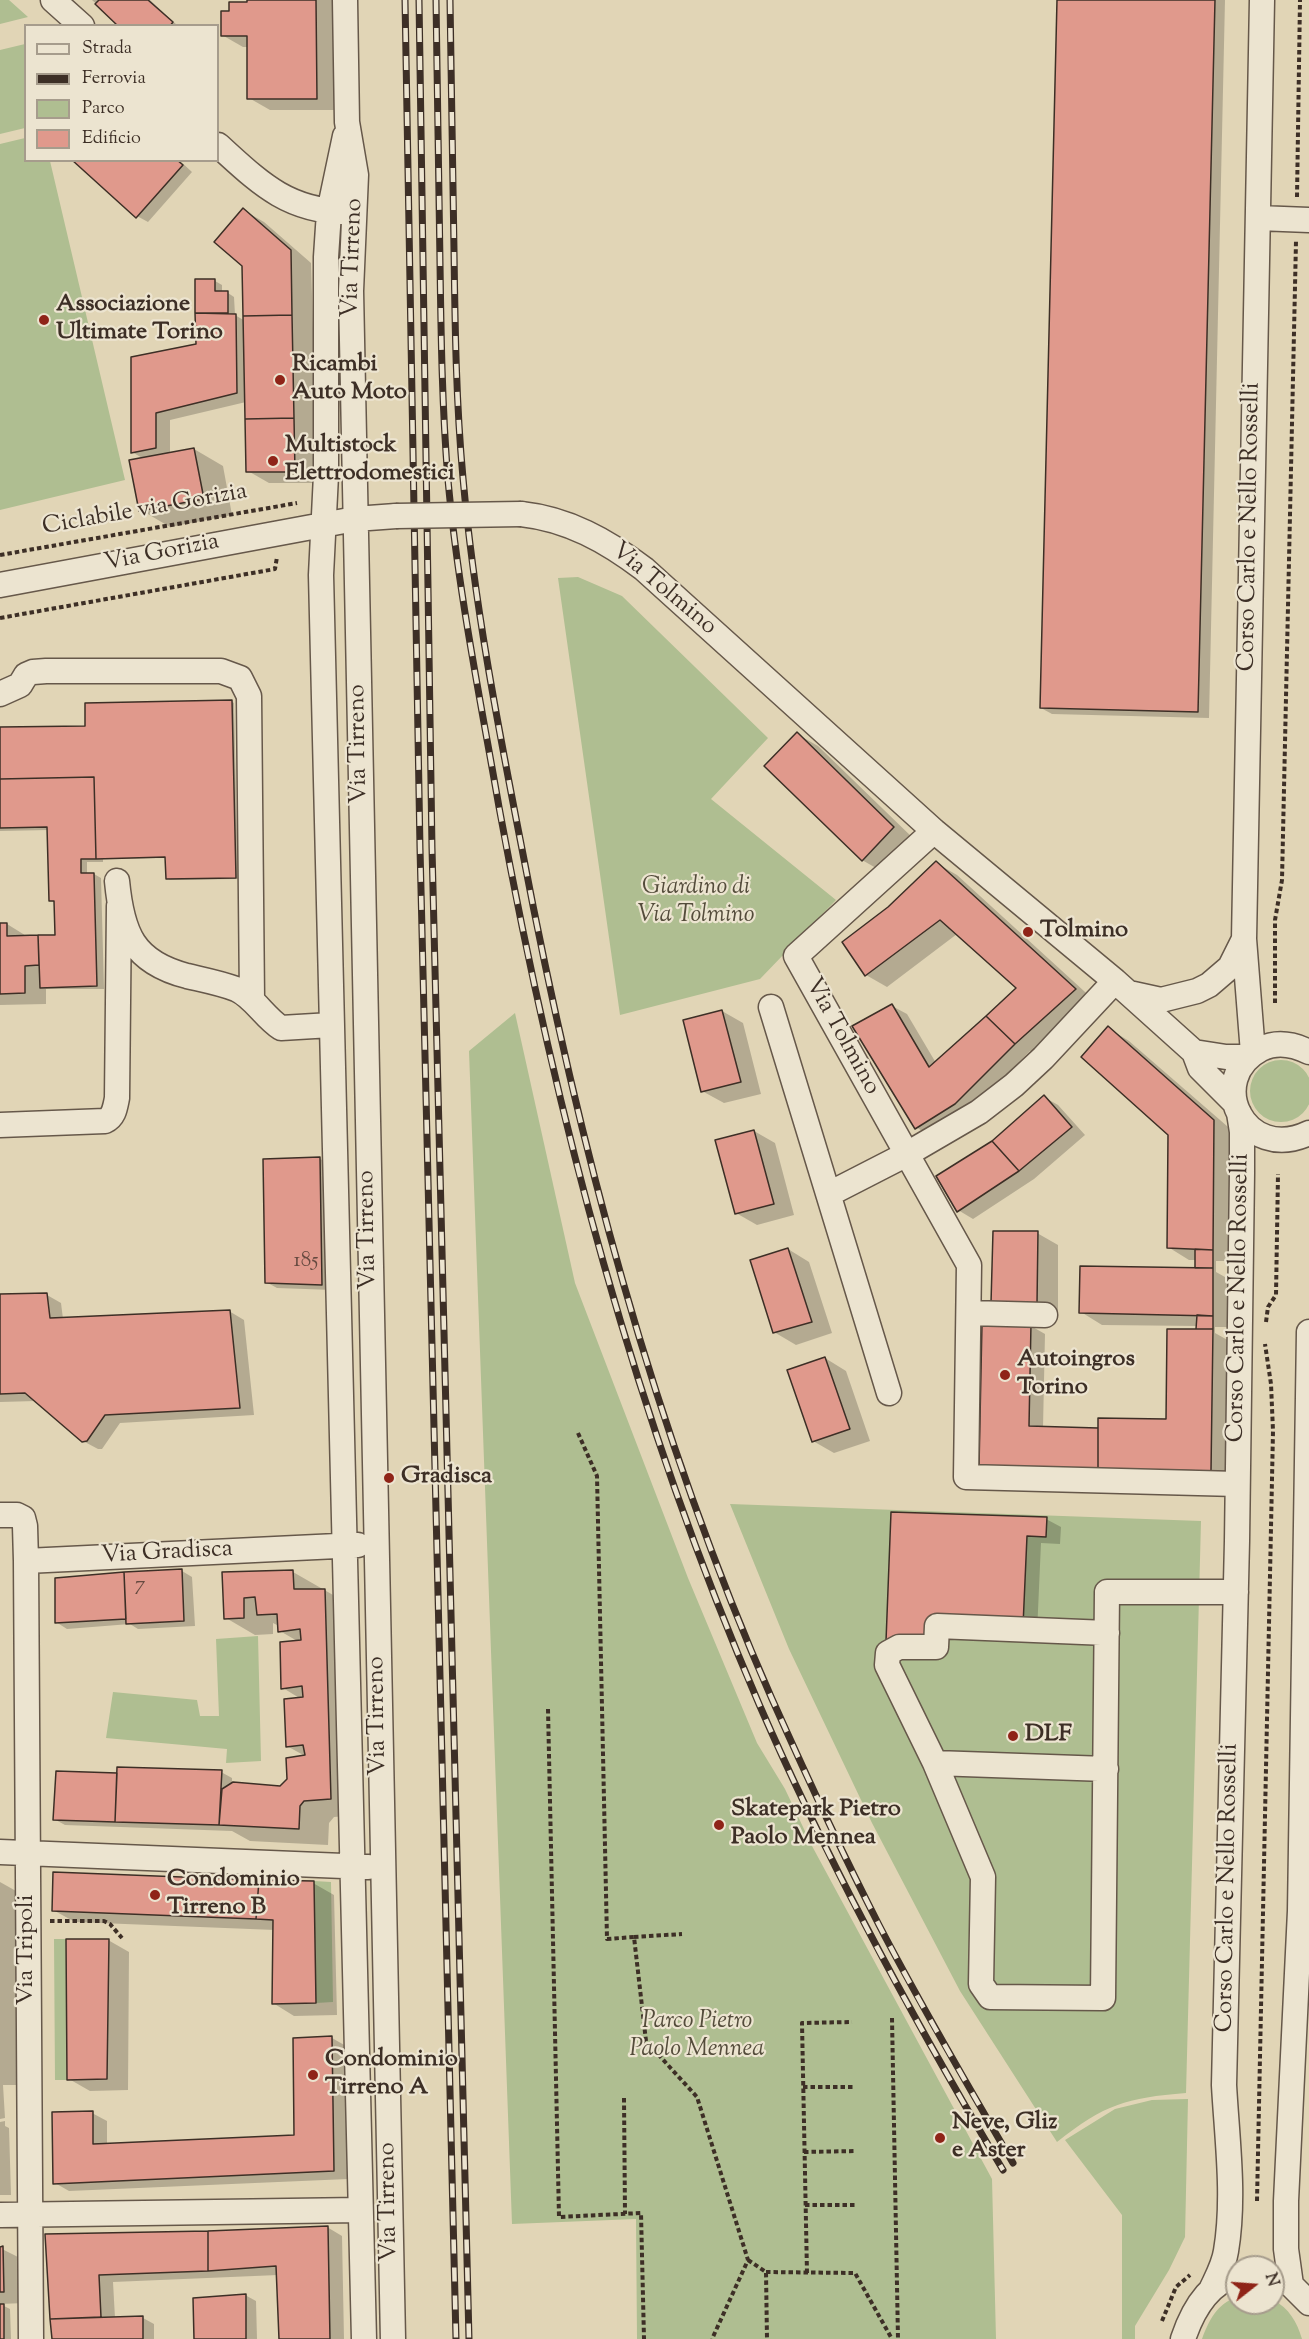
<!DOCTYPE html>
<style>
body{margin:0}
#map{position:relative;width:1309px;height:2339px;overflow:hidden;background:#e1d5b6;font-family:"Sorts Mill Goudy",serif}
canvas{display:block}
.legend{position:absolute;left:24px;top:24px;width:195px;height:138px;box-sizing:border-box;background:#ece4d0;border:2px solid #a69c8c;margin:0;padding:8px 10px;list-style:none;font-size:18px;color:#3d2f26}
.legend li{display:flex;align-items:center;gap:12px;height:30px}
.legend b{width:30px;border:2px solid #a69c8c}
.north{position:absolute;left:1225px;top:2255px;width:60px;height:60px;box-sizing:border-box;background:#ece4d0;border:2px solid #a69c8c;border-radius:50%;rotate:73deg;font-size:16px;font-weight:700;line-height:24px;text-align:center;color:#3d2f26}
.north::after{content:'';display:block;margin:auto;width:21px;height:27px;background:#8f2418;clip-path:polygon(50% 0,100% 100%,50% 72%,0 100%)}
</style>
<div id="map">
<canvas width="1309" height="2339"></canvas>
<ul class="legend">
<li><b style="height:8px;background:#ece4d0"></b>Strada</li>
<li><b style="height:8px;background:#3d2f26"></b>Ferrovia</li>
<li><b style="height:16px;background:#afbe91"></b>Parco</li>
<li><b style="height:16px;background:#e0998c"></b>Edificio</li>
</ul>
<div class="north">N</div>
</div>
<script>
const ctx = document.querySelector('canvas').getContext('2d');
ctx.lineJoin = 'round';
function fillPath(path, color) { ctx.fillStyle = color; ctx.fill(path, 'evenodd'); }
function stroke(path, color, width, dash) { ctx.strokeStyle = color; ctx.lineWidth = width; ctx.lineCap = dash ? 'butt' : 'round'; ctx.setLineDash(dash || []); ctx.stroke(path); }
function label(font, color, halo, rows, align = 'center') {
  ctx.font = font + ' "Sorts Mill Goudy",serif'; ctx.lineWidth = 4.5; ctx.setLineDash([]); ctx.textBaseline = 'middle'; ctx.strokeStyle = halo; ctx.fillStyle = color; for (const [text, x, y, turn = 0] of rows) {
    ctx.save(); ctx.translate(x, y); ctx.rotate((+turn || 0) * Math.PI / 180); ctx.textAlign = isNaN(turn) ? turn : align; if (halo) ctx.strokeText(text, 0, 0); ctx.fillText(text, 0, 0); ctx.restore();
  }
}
fillPath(new Path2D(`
 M0,0H9L28,17L0,24Z
 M25,44V128L0,134V50Z
 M25,138L26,160L50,161L125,480L0,510V144Z
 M578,577L622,596L768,738L711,799L836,900L760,979L620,1015L558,578Z
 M515,1013L575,1283L688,1578L757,1743L785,1789L812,1846L992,2179L996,2339H637L636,2219L512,2224L469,1051Z
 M1250 1091a31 31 0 1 1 62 0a31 31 0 1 1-62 0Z
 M730,1504L1201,1521L1186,2093C1126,2098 1105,2104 1057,2142L960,1991L872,1823L789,1649Z
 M258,1636L261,1761L226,1763L227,1749L106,1738L113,1692L197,1700L200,1716H219L216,1639Z
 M314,1881L331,1882L333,2002L316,2003Z
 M54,1939H66L67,2080H55Z
 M1188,2099L1185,2237L1169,2270L1135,2326V2339H1122V2215L1065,2140L1115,2109L1152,2100Z
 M1237,2297V2303H1273V2300C1289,2308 1297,2322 1302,2339H1202C1209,2320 1217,2304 1237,2297Z`), '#afbe91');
fillPath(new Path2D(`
 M92,0H150L178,26H121Z
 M248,0H337L338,110H270L249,98V47H243L222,35L231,13L248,4Z
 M1058,0H1225L1209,718L1052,714L1041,708Z
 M74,160H179L192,172L148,222L137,216Z
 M243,210L264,222L311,263L313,329L321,333L315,483H269L248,471L246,402L170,420V454L194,449L223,466L232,515L170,527L141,510L144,459L132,452L197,345V281H215L222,285V293H228L234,297L235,315L245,321Z
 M231,701L234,703L238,879L170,880L167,878L166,858L103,859V862H87V874H94L101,878L104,989H46V1004L0,1005V925L7,924L28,937L57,936L56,903L50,900L49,830L0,831V729L87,727Z
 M797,734L818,746L915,840L883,872L862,860Z
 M936,863L957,875L1096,1002L1037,1055L1030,1051L969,1111L930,1136L916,1127L892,1006L907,1014L936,1063L1018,988L957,934L887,987L866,975L889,908Z
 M722,1011L743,1023L761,1094L724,1103L702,1091Z
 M1108,1028L1129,1041L1235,1133L1234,1261H1216V1272L1234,1282L1233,1327H1215V1333L1233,1343L1232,1482L994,1474L1031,1326L1045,1334L1043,1428L1100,1430L1167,1421L1202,1331L1198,1326L1102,1325L1081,1312L1197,1270V1260H1189L1168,1247L1169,1134Z
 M1044,1097L1058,1105L1085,1135L1034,1179L973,1219L958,1210L993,1142Z
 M754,1131L775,1143L794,1215L757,1225L736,1213Z
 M319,1158L330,1165L333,1290L277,1288L266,1282Z
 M1037,1233L1058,1245V1315L1014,1314Z
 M788,1249L809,1262L832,1333L796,1345L774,1332Z
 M47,1295L61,1303L63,1319L229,1311L244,1320L254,1415L120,1423L102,1449H98L83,1441L36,1401L0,1402V1296Z
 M825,1358L846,1371L870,1441L834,1453L813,1441Z
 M1046,1519L1061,1527L1060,1544L1041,1543L1037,1633L887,1640Z
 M182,1571L192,1577L195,1626L138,1629L130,1624L67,1629L56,1622Z
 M293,1572L354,1607L360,1815L334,1817L329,1823L328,1845L250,1841L232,1831L65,1825L54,1819L118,1775L221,1772L232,1778V1784L281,1788L305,1756L287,1746L301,1699L283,1688L299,1642L280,1631L279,1626L273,1623V1634L255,1635L226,1618L224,1573Z
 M0,1882L16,1891L17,2085H3L5,2118L0,2119Z
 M313,1883L334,1895L337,2015L294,2016L273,2003L275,1930L75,1922L53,1910Z
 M108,1940L129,1952L128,2090L90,2091L69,2079Z
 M332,2038L346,2046L348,2179L69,2191L55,2183L92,2113L107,2121V2144L295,2136Z
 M5,2121V2126L9,2128L11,2195H0V2122Z
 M327,2227L342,2236L344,2339H280L278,2275L113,2282L115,2318H143L154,2324V2339H53L56,2320L51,2318L47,2236Z
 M0,2248L24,2260L25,2303L0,2304L10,2309L11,2339H0Z
 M245,2295L256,2301L257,2339H196Z`), '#0003');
const building = new Path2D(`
 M99,0H148L173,22L170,26H118L95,4Z
 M247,0H316L317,99H247V36H221V11H229V2H247Z
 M1057,0H1215L1198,712L1040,708Z
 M72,160H177L183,165L136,218Z
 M243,208L291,250L292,315L243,316L242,266L214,242Z
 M195,279H215V291H228V313H195Z
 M195,313L236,314L237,393L156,413V448L131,453V357L196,344Z
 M292,315L294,418L245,419L243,316Z
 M294,418L295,472H246L245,419Z
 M194,448L204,499L139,511L129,460Z
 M232,700L236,878L166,879L165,857L96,859L94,777L0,779V727L85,726V703Z
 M797,732L894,827L862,861L764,766Z
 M94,777L96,859H81V873H94L97,986L40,988L38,935H55L54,901H49L47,827L0,828V779Z
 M936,861L1076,989L1015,1044L986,1016L1016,988L940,920L865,976L842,942L888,907Z
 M0,923H7V936L38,935L39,965L25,966V993L0,994Z
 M892,1004L929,1067L986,1016L1015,1044L955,1104L915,1129L852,1026Z
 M722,1010L741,1082L701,1092L683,1020Z
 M1108,1026L1214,1120L1213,1250L1167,1248L1168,1135L1081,1057Z
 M1044,1095L1072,1127L1019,1171L992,1141Z
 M754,1130L774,1204L735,1214L715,1140Z
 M992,1141L1019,1171L957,1212L936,1176Z
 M320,1157L322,1285L265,1283L263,1159Z
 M993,1231H1038L1037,1304L991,1303Z
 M788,1248L812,1322L773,1333L750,1260Z
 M1195,1249L1213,1250V1268H1195Z
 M1080,1266L1213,1268V1316L1079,1313Z
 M47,1293L50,1318L230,1310L240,1408L105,1415L87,1441L82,1442L25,1393L0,1394V1294Z
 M1197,1315L1213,1316V1329H1196Z
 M982,1323L1031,1324L1029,1426L1098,1428V1469L979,1467Z
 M1167,1329H1213L1211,1471L1098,1469V1418L1166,1419Z
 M825,1357L850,1429L812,1442L787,1370Z
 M891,1512L1047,1517L1046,1537L1027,1536L1023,1626L932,1622L931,1642L886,1641Z
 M182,1569L184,1621L126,1624L124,1572Z
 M293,1570L294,1589H325L331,1799L304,1801L300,1806L299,1829L219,1825L222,1789L233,1782L280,1786L287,1779L286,1758L305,1755L303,1745L286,1747L284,1699L303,1697L302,1686L281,1689L280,1642L301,1640L300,1629L278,1632L277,1614L257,1615L255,1597L244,1598V1618L224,1619L222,1572Z
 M124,1572L126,1619L55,1623V1578Z
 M117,1767L222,1770L219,1825L115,1822Z
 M56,1771L117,1773L115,1822L53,1820Z
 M53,1872L259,1880L256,1919L52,1911Z
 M259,1880L314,1881L316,2003L272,2004L273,1920L256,1919Z
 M66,1939H109L107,2079L67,2080Z
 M332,2036L334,2171L53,2184L52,2112L93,2111V2144L294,2135L293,2038Z
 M328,2226L330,2339H279L276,2266L208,2271V2231Z
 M208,2231V2271L99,2275L101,2317L50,2319L45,2234Z
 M3,2246L4,2292H0V2247Z
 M246,2294V2339H194L193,2298Z
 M0,2304H4V2339H0Z
 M143,2316V2339H52L50,2319Z`);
fillPath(building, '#e0998c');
stroke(building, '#3d2f26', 1.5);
const minor = new Path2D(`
 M53,0L82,26
 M345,0L347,122L356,175L351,291L393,2339
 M345,136L329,212L326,257V475L321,575L364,2339
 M218,145C258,181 285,210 344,212
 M1258,218L1309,220
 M521,514C568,519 607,541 644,569L934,831L1115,981L1194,1052L1200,1068L1235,1103
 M0,585L355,519L396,516
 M0,694L20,685L26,675L33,672L46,671H221L240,678L249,696L252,999
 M934,831L796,956L969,1265L966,1477L1237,1484
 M117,881C122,933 133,962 187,976C204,980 220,983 236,989C254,997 264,1017 281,1028L331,1025
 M1129,993L1161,1000L1197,991L1209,985L1230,967L1244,939
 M771,1007L889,1393
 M1194,1052L1226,1057H1249
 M1309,1052C1293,1044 1277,1041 1261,1049C1204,1079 1244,1164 1309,1133
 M1253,1053L1244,939L1262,0
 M0,1125L105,1121C114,1117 115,1108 117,1098L119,906
 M829,1194L907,1154L979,1112L1014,1085L1043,1058L1115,981
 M969,1313L1045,1315
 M0,1515H17L23,1518L25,1526L26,1561L358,1545
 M26,1561L31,2339
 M935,1763L983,1877L981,1984L990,1997L1103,1998L1107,1592H1236
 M1106,1769L935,1763L887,1665L888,1653L899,1647H936L937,1626L1107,1633
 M0,1852L368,1867
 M0,2215L360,2210
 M1278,2278L1291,2285L1309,2303
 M1291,2285L1286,2249V2201L1300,1911L1309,1332
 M1211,2290C1217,2277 1224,2265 1226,2251C1235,2197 1227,2139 1224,2085L1237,1541L1242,1173V1132L1239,1113
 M1183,2339C1192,2312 1208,2283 1237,2275`);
stroke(minor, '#66584a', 27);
stroke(new Path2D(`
 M1297,197L1300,0
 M0,555L297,503
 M0,618L275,569L277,557
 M1275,1003V920L1282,880L1296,241
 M1266,1322L1268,1307L1276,1295L1278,1174
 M578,1433L597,1476L607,1939L634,1937L646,2041L697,2097L748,2260L712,2339
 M548,1709L559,2217L641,2213L644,2339
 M50,1921H104L110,1924L122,1938
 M634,1937L682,1934
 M892,2018L898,2339
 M641,2045L646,2041
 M803,2087H854
 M624,2098L625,2214
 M804,2152L856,2151
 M1257,2201L1273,1431L1271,1384L1265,1344
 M805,2205H856
 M748,2260L766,2272L767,2339
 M766,2272L855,2273L892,2339
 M807,2273L802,2023L852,2022
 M1162,2321L1176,2287L1190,2275`), '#3d2f26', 4, [4.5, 3]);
stroke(minor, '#ece4d0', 24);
const rail = new Path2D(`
 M405,0L420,848L456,2339
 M419,0L432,848L469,2339
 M436,0C437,88 439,175 440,263C441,335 442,407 448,480C458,590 480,698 499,807C555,1114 635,1417 759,1704C829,1865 913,2019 1003,2170
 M450,0C451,83 453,167 454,250C455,326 456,402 463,478C474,602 498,726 522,849C577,1139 652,1427 772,1699C806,1775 841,1851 879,1925C921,2006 967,2084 1013,2163`);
stroke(rail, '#3d2f26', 7);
stroke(rail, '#ece4d0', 4.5, [14]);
const minorBridge = new Path2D(`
 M396,516L521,514`);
stroke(minorBridge, '#66584a', 27, []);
stroke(minorBridge, '#ece4d0', 24);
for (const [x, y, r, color] of [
 [44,320,6,"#8f2418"],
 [280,380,6,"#8f2418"],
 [273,461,6,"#8f2418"],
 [1028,932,6,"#8f2418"],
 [1005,1375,6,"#8f2418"],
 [389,1478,6,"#8f2418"],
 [1013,1736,6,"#8f2418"],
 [719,1825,6,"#8f2418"],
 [155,1895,6,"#8f2418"],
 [313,2075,6,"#8f2418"],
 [940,2138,6,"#8f2418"]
]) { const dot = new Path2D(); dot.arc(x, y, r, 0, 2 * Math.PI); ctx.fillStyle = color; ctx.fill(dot); stroke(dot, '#ece4d0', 2); }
label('21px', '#664a40', null, [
 ["185",306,1262],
 ["7",140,1586]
]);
label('24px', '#3d2f26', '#ece4d0', [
 ["Via Tirreno",354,258,-88],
 ["Ciclabile via Gorizia",145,511,-10],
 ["Corso Carlo e Nello Rosselli",1251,527,-89],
 ["Via Gorizia",162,554,-11],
 ["Via Tolmino",663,590,40],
 ["Via Tirreno",360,744,-91],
 ["Via Tolmino",841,1037,61],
 ["Via Tirreno",369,1230,-91],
 ["Corso Carlo e Nello Rosselli",1240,1298,-89],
 ["Via Gradisca",167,1554,-3],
 ["Via Tirreno",379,1716,-91],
 ["Corso Carlo e Nello Rosselli",1229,1888,-89],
 ["Via Tripoli",28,1950,-90],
 ["Via Tirreno",390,2202,-91]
]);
label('bold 24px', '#3d2f26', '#ece4d0', [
 ["Associazione",56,306],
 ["Ultimate Torino",56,334],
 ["Ricambi",292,366],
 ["Auto Moto",292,394],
 ["Multistock",285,447],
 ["Elettrodomestici",285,475],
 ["Tolmino",1040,932],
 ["Autoingros",1017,1361],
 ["Torino",1017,1389],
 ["Gradisca",401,1478],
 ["DLF",1025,1736],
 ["Skatepark Pietro",731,1811],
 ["Paolo Mennea",731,1839],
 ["Condominio",167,1881],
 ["Tirreno B",167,1909],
 ["Condominio",325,2061],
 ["Tirreno A",325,2089],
 ["Neve, Gliz",952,2124],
 ["e Aster",952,2152]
], 'left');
label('italic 24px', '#544c3b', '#ece4d0', [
 ["Giardino di",696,889],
 ["Via Tolmino",696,917],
 ["Parco Pietro",697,2023],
 ["Paolo Mennea",697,2051]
]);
</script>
